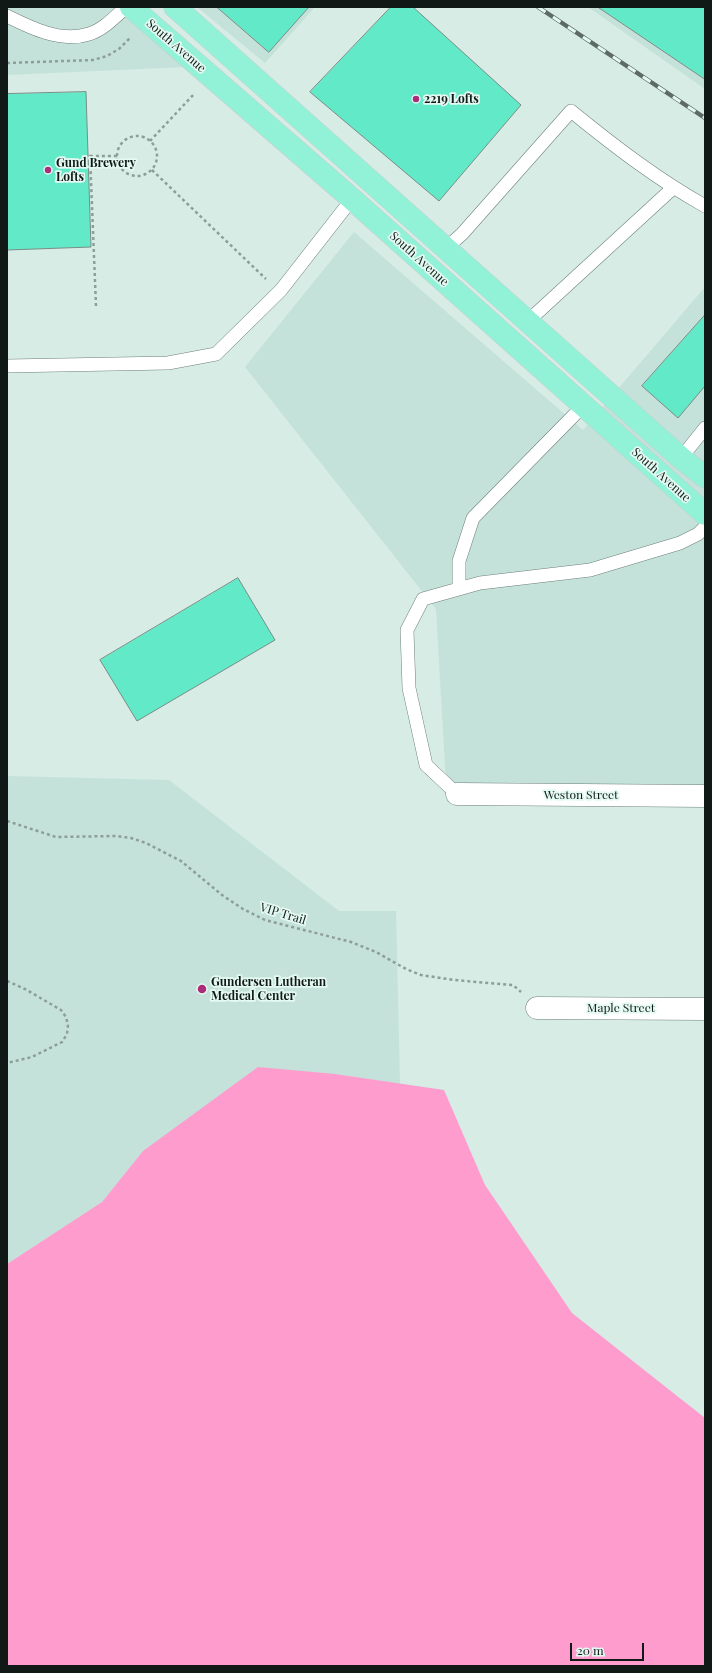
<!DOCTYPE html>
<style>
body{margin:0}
#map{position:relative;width:712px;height:1673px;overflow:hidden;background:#d6ece5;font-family:"Playfair Display",serif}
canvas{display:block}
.frame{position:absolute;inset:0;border:8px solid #111916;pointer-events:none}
.scale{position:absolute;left:570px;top:1643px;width:74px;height:18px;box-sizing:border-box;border:2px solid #111916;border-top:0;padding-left:5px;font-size:12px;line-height:14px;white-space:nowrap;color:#111916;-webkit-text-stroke:3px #e3f9f2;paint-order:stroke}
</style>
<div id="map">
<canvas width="712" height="1673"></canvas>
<div class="frame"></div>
<div class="scale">20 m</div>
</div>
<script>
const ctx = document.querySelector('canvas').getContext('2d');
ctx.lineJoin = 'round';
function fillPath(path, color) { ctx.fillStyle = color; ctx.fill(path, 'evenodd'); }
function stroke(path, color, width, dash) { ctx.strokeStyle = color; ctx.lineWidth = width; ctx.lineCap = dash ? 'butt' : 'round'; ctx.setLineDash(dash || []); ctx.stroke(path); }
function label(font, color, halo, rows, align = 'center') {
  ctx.font = font + ' "Playfair Display",serif'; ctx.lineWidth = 3.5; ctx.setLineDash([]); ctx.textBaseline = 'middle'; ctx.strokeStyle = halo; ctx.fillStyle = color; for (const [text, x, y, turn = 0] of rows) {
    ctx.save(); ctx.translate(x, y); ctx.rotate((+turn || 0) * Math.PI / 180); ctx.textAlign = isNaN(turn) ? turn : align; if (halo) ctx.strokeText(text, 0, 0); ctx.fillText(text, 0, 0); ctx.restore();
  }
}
fillPath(new Path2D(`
 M7,7H130L186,67L7,75Z
 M197,7H315L265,63Z
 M588,7H705V89Z
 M354,232L583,430L705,287V786L517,801L447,802L436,609L245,367Z
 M7,776L169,780L339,911H396L400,1084L335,1074L143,1151L102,1202L7,1264Z`), '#c4e2d9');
fillPath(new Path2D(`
 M258,1067L335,1074L444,1090L485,1185L572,1313L705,1418V1666H7V1264L102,1202L143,1151Z`), '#fd9ccd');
const building = new Path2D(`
 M217,7H309L269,52Z
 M391,7H413L521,105L439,201L310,92Z
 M598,7H705V79Z
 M86,92L91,247L7,250V94Z
 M705,315V386L678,418L642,386Z
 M238,578L275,640L137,721L100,660Z`);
fillPath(building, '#62e9c7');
stroke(building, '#798d86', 1);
const service = new Path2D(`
 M7,16C31,28 61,43 89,34C103,30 116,16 126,7
 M445,249L462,234L571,111C614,146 657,179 705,206
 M527,322L673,188
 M7,366L168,363L216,354L281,290L352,199
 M681,458L705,428
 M459,589V561L473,518L583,406
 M457,794L426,765L409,688L407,630L423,599L480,583L590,570L680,543L698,534L705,527`);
const minor = new Path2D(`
 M457,794L705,796
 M537,1008L705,1009`);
const trunk = new Path2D(`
 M131,7L352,199L705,514
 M175,7L681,458L705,477`);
stroke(service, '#6d807a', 14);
stroke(minor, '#6d807a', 23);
stroke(trunk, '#cbcccc', 23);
stroke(new Path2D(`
 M7,63L93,60L107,56L119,49L131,37
 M117 156a20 20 0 1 1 40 0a20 20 0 1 1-40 0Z
 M150,141L195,93
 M152,170L266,279
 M96,306L90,156H117
 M7,821L56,837L116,836L131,838L146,843L181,861L222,895L243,909L265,920L351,942L376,952L406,969L421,975L454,980L513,985L521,992
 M7,981L25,989L61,1010L66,1017L68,1025L67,1034L62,1042L32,1057L7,1063`), '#8d9e98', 2.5, [3, 3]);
stroke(service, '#fff', 13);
stroke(minor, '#fff', 22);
stroke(trunk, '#92f2d8', 22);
const rail = new Path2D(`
 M538,7L705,118`);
stroke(rail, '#5d6a65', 4.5);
stroke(rail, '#e3f9f2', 3, [9]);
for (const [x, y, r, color] of [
 [416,99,4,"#ad2c79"],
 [48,170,4,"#ad2c79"],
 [202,989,5,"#ad2c79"]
]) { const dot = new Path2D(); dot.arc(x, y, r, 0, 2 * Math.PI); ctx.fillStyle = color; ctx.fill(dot); stroke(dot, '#e3f9f2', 1.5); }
label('12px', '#111916', '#e3f9f2', [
 ["South Avenue",176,46,41],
 ["South Avenue",419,259,42],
 ["South Avenue",661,475,42],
 ["Weston Street",581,795],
 ["VIP Trail",283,914,17],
 ["Maple Street",621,1008]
]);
label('bold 12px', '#111916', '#e3f9f2', [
 ["2219 Lofts",424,99],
 ["Gund Brewery",56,163],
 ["Lofts",56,177],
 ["Gundersen Lutheran",211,982],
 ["Medical Center",211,996]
], 'left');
</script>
